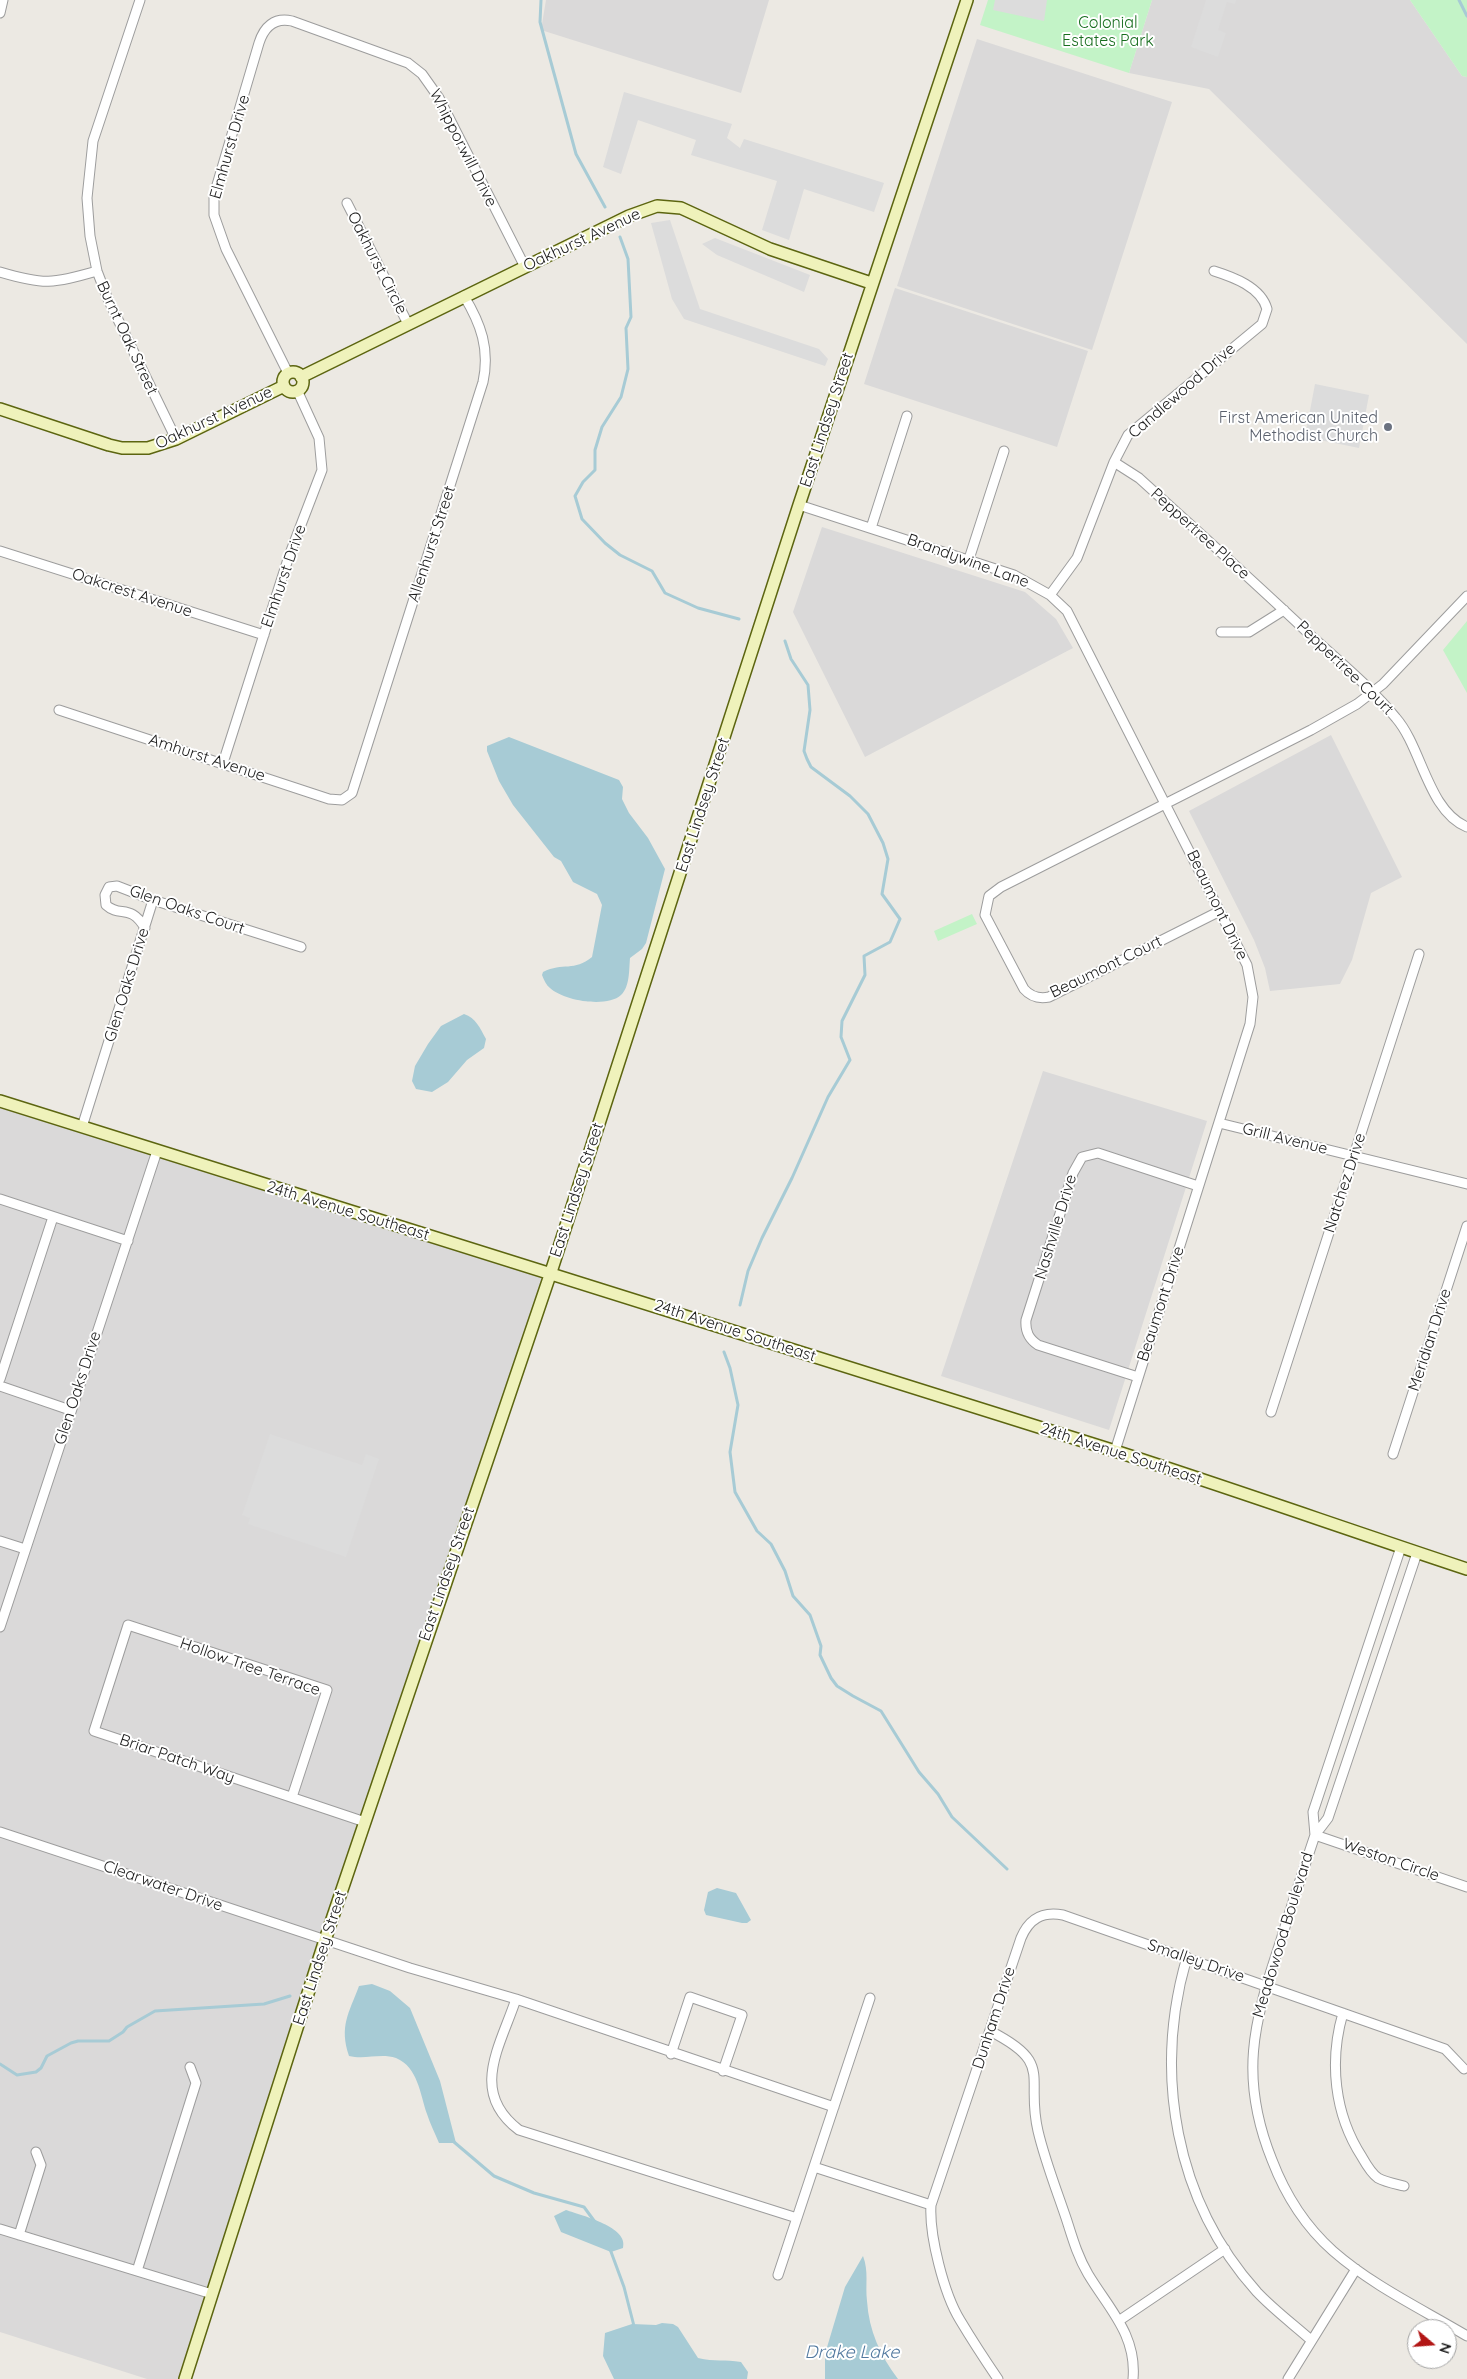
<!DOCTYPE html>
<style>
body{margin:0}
#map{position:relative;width:1467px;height:2379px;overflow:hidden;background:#ece9e3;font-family:Quicksand,sans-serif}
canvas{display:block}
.north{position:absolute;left:1407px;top:2319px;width:50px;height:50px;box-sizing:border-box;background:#fff;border:1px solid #a4a4a4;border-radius:50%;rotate:108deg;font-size:14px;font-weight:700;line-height:20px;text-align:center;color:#1c1c1c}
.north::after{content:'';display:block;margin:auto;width:18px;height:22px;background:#b21615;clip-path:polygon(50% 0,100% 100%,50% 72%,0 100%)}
</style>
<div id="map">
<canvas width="1467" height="2379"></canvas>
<div class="north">N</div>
</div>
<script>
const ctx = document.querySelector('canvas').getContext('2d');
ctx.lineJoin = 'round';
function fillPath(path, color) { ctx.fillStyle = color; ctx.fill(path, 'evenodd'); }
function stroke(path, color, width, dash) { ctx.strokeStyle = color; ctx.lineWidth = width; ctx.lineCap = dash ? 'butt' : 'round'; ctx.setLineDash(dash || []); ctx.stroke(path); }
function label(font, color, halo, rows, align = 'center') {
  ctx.font = font + ' Quicksand,sans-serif'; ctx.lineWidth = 4; ctx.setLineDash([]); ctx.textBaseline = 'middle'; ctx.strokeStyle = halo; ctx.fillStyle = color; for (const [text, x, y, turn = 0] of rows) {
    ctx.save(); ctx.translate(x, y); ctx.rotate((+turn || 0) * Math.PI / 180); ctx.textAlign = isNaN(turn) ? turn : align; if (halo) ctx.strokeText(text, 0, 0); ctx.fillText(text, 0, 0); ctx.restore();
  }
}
fillPath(new Path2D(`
 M546,0H769L741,93L541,30Z
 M1152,0H1410L1462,76L1467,77V344L1209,89L1129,73Z
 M977,39L1172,102L1092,350L897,286Z
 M895,288L1088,351L1057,447L864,384Z
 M822,527L1025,592L1056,619L1073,648L865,757L793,612Z
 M1331,735L1402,877L1371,893L1352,960L1340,984L1270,991L1265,968L1254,940L1189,811Z
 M1043,1071L1207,1121L1109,1430L941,1376Z
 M0,1100L551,1272L185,2379H147L0,2332Z`), '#dad9d9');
fillPath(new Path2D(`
 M988,0H1152L1129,73L980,25Z
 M1410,0H1467V77L1462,76Z
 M1467,621V693L1443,650Z
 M972,914L977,924L938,941L934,931Z`), '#c3f3c7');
fillPath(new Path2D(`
 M995,0H1047L1044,21L993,10Z
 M1206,0H1236L1235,4L1227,2L1218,30L1226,33L1218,57L1191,47Z
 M624,92L732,124L727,138L740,148L744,139L884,183L874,212L804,189L789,240L762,230L777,181L691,155L696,140L638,120L621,174L603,167Z
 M670,220L700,309L819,349L828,359L825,366L684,319L672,299L651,223Z
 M715,238L810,275L804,292L717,255L702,244Z
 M1315,384L1369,395L1359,448L1305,437Z
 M270,1434L362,1465L366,1454L379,1459L346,1557L248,1524L250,1518L242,1515Z`), '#dcdcdc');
fillPath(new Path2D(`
 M509,737L619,780L623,787L622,799L629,813L648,838L665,869L646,943L642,949L630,958C629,969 630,987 621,995C607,1008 564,1001 550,988C546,985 544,980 542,975L543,972C563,962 574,972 592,957L602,905L597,894L573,882L561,861L554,857L513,805L499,781L487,751V746Z
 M464,1014C476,1018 480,1028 486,1039L484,1048L467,1060L448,1082L432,1092L416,1089L412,1081L415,1066L428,1044L441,1026Z
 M717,1888L736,1893L751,1920L747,1923H742L706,1915L704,1910L708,1892Z
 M372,1984L390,1991L410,2008L440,2081L456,2143H439C435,2133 430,2124 427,2114C420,2094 418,2067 396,2058C380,2053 365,2060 349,2056C339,2026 349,2013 359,1986Z
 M566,2210C583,2216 629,2227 623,2248L611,2252L561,2232L554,2216Z
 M863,2256C869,2272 865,2285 867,2301C869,2331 880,2355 898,2379H825V2354L845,2287Z
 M662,2323L673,2324L678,2327L698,2358C715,2362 725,2359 741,2362L748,2372L747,2379H614L603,2356L605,2333L632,2324L656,2325Z`), '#a7cbd5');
stroke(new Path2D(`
 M541,0L540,22L576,154L605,207
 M1459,0L1467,16
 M620,237L628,259L631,317L626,328L628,369L621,397L602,427L595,450V470L583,482L575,496L582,519L605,543L620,555L652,571L665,593L698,608L739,619
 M740,1305L748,1271L762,1238L792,1178L828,1097L850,1060L841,1037L842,1021L865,975L864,956L890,942L900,919L882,894L888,859L883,843L868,814L850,796L811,767L807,759L804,751L810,710L808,685L791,659L785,641
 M724,1352L730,1368L738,1405L730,1452L735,1492L757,1531L771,1544L785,1571L793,1596L810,1615L821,1646L820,1655L831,1678L837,1686L853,1696L881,1711L919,1772L938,1794L952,1817L1007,1869
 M0,2064L17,2075L36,2072L41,2068L47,2056L71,2043L78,2041H109L123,2032L127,2027L155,2011L264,2004L290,1996
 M454,2142L494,2176L534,2193L584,2207L595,2222
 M610,2249L624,2287L634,2326`), '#a7cbd5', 3);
const street = new Path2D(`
 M140,0L93,141L87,198L90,236L97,271L107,297L176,439
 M0,13L3,0
 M347,203L408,324
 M0,272C44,285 52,284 97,271
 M288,373L226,249L214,215V195L259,43C264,27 274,17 292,21L408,63L422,74L439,98L525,267
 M1114,462L1139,478C1195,529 1251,579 1306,631C1337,660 1370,686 1396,718C1422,748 1428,811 1467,827
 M799,505L1014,575L1050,595L1067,611L1247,965L1253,997L1250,1024L1115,1451
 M871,528L907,416
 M0,551L264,635
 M969,559L1004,451
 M1050,595L1077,558L1114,462L1128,435L1262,324L1267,309C1261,287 1233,277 1214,271
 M1221,632H1249L1284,610
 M59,710L329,799L342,800L352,793L483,382C490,349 481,324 464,296
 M223,763L289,556L322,470L319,438L297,390
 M1220,911L1049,997C1039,999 1031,997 1024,989L985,915L989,896L1001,887L1311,730L1357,704L1383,684L1467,596
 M145,928C130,903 120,918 106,905L105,895L109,887L117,886L153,900L301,947
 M1219,1123L1467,1184
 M82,1127L153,900
 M0,1199L128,1241
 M1138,1377L1038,1345C1029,1339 1025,1332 1026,1320L1073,1173L1082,1157L1098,1153L1198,1186
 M0,1379L53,1217
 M0,1386L70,1410
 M1271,1412L1419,954
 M1393,1454L1467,1226
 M0,1541L25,1549
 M1417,1553L1328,1818L1315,1835C1303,1871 1291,1907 1280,1943C1253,2024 1239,2078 1272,2160C1285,2194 1306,2227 1333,2251C1373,2286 1422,2309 1467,2336
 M0,1627L157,1151
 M292,1797L327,1690L128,1625L94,1731L365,1822
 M0,1832L410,1968L516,1999L834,2107
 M1315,1835L1313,1812L1401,1547
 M1315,1835L1467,1887
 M1187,1957C1153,2073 1175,2201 1257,2292C1274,2310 1293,2324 1311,2340
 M516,1999C500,2047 469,2092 519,2130L797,2218
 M1343,2013C1329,2061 1334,2114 1362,2157C1366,2164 1371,2173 1378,2178C1385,2182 1396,2184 1404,2186
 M990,2031C1055,2064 1025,2076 1038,2131C1045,2161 1057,2191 1067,2221C1073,2240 1078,2257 1088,2274C1109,2309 1137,2335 1133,2379
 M671,2054L690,1997L742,2015L723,2071
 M814,2167L931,2205
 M0,2229L212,2294
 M19,2235L41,2165L36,2152
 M137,2271L196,2083L190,2067
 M778,2275L870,1998
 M1120,2320L1225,2249
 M998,2379C985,2360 972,2340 960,2320C944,2294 929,2235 931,2205L1021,1938C1029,1919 1042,1911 1063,1915L1445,2049L1464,2069
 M1288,2379L1356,2269`);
const secondary = new Path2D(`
 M283 382a10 10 0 1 1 20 0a10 10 0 1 1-20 0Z
 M301,377L629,216L657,206L681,208L770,249L871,283
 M0,409L109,445L122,448H148L176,439L284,386
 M0,1101C371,1218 744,1331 1115,1451C1233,1489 1349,1530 1467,1569
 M185,2379L325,1940L551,1272L799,505L967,0`);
stroke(street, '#9d9d9d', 11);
stroke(secondary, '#5c6510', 14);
stroke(street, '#fff', 9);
stroke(secondary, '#eff2bb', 11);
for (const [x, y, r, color] of [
 [1388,427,5,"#6b7280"]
]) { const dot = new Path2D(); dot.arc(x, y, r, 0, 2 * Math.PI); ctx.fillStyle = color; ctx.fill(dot); stroke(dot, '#fff', 2); }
label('16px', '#176d1e', '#fff', [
 ["Colonial",1108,23],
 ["Estates Park",1108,41]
]);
label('16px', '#1c1c1c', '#fff', [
 ["Elmhurst Drive",230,147,-74],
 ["Whipporwill Drive",463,148,63],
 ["Oakhurst Avenue",582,240,-25],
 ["Oakhurst Circle",377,263,63],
 ["Burnt Oak Street",127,338,65],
 ["Candlewood Drive",1182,391,-41],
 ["Oakhurst Avenue",214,418,-25],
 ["East Lindsey Street",827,420,-72],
 ["Peppertree Place",1200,534,42],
 ["Allenhurst Street",432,544,-72],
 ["Brandywine Lane",968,561,20],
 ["Elmhurst Drive",284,576,-71],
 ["Oakcrest Avenue",132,593,18],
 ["Peppertree Court",1345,668,44],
 ["Amhurst Avenue",207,758,18],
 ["East Lindsey Street",703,805,-72],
 ["Beaumont Drive",1217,905,64],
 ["Glen Oaks Court",187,910,19],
 ["Beaumont Court",1106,967,-26],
 ["Glen Oaks Drive",127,985,-73],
 ["Grill Avenue",1285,1139,14],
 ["Natchez Drive",1345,1183,-72],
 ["East Lindsey Street",577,1190,-72],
 ["24th Avenue Southeast",348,1211,17],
 ["Nashville Drive",1056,1227,-73],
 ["Beaumont Drive",1161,1304,-72],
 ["24th Avenue Southeast",735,1331,18],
 ["Meridian Drive",1430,1340,-72],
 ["Glen Oaks Drive",78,1388,-72],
 ["24th Avenue Southeast",1121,1454,18],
 ["East Lindsey Street",447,1574,-71],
 ["Hollow Tree Terrace",250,1667,19],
 ["Briar Patch Way",177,1759,19],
 ["Weston Circle",1391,1860,19],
 ["Clearwater Drive",163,1886,19],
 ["Meadowood Boulevard",1283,1935,-73],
 ["East Lindsey Street",320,1958,-72],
 ["Smalley Drive",1196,1961,19],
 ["Dunham Drive",994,2018,-72]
]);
label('16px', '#5b616d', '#fff', [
 ["First American United",1378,418],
 ["Methodist Church",1378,436]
], 'right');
label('italic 18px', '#537aa0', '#fff', [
 ["Drake Lake",852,2353]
]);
</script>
